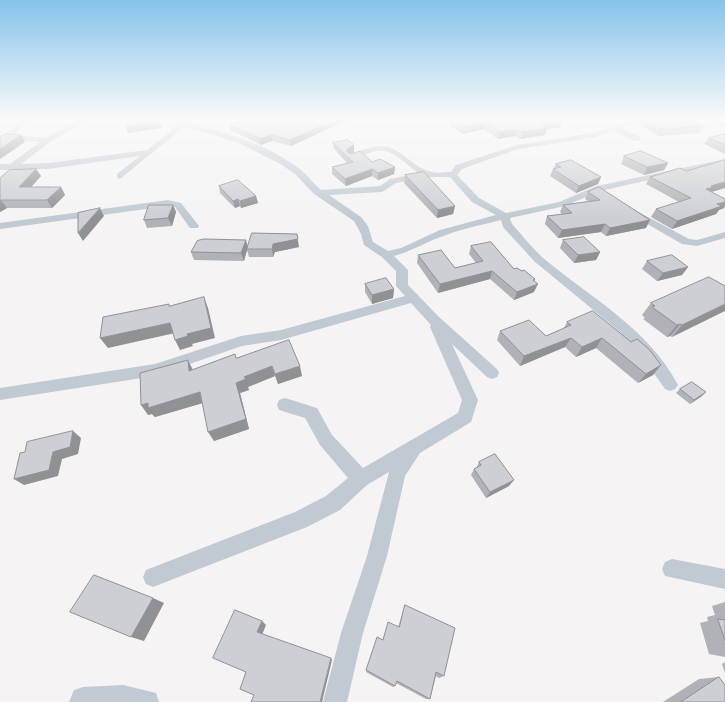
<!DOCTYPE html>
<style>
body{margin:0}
canvas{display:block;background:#f5f3f3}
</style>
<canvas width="725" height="702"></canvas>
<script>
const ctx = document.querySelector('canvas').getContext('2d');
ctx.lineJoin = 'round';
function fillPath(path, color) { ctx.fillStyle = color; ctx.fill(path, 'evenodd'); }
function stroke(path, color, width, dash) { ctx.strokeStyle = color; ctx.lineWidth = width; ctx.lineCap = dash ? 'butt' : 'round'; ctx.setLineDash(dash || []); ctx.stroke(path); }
fillPath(new Path2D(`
 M23,119H31L14,135L46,138L80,119H89L50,142L21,164L48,163L147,150L186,119H193L188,124C227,132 270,145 301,170C308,176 314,184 321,190L380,186L390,179L419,173C406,165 392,147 376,151C367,153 360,157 352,159L348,157C352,153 359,151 365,149C399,138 402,162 429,171C436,174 444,172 451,172L456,165L517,145L594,133L630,120L660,119L657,121L631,124L620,127L640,137V141H634L614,130L596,137L518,149L462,169L457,175L479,198L506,213L559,202L597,186L725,159V163L600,191L565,206L510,218L512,224C522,235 532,248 543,258C590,297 649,329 678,385L675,389L670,391L665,389L644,359L620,332L534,261L503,227L501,220C483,225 464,228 446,235C428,241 412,251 394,256L408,270V285L439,317L497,369L499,373L497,377L492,379L487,377L452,344L478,400L471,422L420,453L405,476L387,556L363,633L347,702H323L341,633L367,556L389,472L367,485L340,510L307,527L153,587L146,584L143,577L146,570L295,512L326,496L348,478L320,445L305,418L279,410L277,405L279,400L285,398L317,408L332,435L363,468L458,413L462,400L430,327L431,325L411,303L281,340L242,346L155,376L0,400V388L155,364L241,336L281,330L405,296L396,286V271L382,257L364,245L361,234L354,221L314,194L295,174L282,165L241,144L211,134L184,127L120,179L117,178V174L140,156L48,169L0,170V164H10L40,142L5,139V135ZM428,177H450L472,202L496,215L440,230L401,248L388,251L373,242L368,226L361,217L329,195L382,192L396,183Z
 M709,119H718L725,122V127Z
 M168,200L181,203L199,226L198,228H190L175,207L168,206L0,229V223Z
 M633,209L689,239L697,240L725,232V238L697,246L682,244L630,214L628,212L630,210Z
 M672,559L725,569V589L665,576L662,569L665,562Z
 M123,685L156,693L159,702H69L74,690L83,687Z`), '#c1cad2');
fillPath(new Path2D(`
 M253,119H345V121L291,146L272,141L261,145L230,130L229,124Z
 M450,119L561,127L547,129L545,135L521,139L515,136L498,139L484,129L463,134L449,125Z
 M642,119H690L703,126L699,133L659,136L640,125Z
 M725,134V154L704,144L709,138Z
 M333,143L354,145V152L351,153L372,162L395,167L394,174L378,180L372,176L346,186L332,174V167L347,163L334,149Z
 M624,156L668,163L664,170L644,175L621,164Z
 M725,160V188L711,192L724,208L719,210L716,214L672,229L651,217L656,209L679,202L646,184L650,177L686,171Z
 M556,164L601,177L598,184L576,193L550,176L553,169L554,168Z
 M36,169L41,176L31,187H61L65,195L52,208H7L0,212V178Z
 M405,175L455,206L453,214L437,218L404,183Z
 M219,186L256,196L258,203L241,208L240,206L235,208L220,193Z
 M588,192L646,228L606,236L601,232L558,238L545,224L547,216L562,214L560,212L563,205L588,201L585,199Z
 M173,205L176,212L172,226L147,228L144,220Z
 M563,240L600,252L596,260L574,263L560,248Z
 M248,246L299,247L275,252L273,257H249L247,250L244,261L194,260L191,252Z
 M471,246L514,269L534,282V292L514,300L490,279L438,293L417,263L418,255L455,268L476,263L469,254Z
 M647,261L688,267L682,275L657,281L642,269Z
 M365,284L394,289L393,298L372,304L365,292Z
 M725,286L672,337L670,336L667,337L643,319L645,318L642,315L651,303Z
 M567,322L661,365L653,375L638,383L596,348L576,357L565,347L520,366L497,340L500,331L546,336L564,328Z
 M236,358L302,376L278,384L275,376L248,387L249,390L240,393L249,429L214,441L203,403L155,417L152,414L148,415L193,370Z
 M680,389L702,396L690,404L676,393Z
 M479,462L509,486L486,498L471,475L474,469L477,467Z
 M725,602V657L709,654L700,623L708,621L707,617L715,615L712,606Z
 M405,605L444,676L439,678L436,676L430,699H426L396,683L395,686L393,687L366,672V670L383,640L398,627Z
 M725,662V673L722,664Z
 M719,677L725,702H663L699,679Z`), '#b0b2b7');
fillPath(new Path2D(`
 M159,119L162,128L128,133L126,127Z
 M338,119H345V121L291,146L290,140Z
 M563,120L561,127L547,129L545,135L521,139L522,132L540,124Z
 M485,122L484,129L463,134L465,127Z
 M517,129L515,136L498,139L500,132Z
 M21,135L25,142L0,159V149Z
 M272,135V141L261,145L260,139Z
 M354,145V152L347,156V149Z
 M668,163L664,170L644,175L647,167Z
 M395,167L394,174L378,180V173Z
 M36,169L41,176L24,195L19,187Z
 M372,169V176L346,186L345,179Z
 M601,177L598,184L576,193L579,186Z
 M725,182V188L711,192L706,189L711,186Z
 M61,187L65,195L52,208L47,200Z
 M256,196L258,203L241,208L240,201Z
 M238,199L240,206L235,208L233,201Z
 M1,200L7,208L0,212V201Z
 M725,202V206L724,208L719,210L716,214L672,229L677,221L717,204Z
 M173,205L176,212L172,226L168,218Z
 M455,206L453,214L437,218L438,210Z
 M100,208L104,216L83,241L78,233Z
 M650,220L646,228L606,236L610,228Z
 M605,224L601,232L558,238L562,230Z
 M297,234L299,247L275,252L273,257L272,249L273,244Z
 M246,240L248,248L247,249V250L244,261L241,253Z
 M600,252L596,260L574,263L578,255Z
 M688,267L682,275L657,281L663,273Z
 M492,271L490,279L438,293L440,284Z
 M535,279L533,286L538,284L534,292L514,300L517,292L533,280Z
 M394,289L393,298L372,304V295Z
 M204,297L208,308L215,338L192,344L193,346L180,350L175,340L187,334Z
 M725,304V311L672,337L682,325Z
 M170,323L175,333L108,348L100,338Z
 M680,324L670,336L667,337L677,325Z
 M571,338L565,347L520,366L524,356Z
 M602,338L596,348L576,357L582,347Z
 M188,360L193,370L189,371Z
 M661,365L653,375L638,383L646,374Z
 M272,366L275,376L248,387L249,390L240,393L249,429L214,441L208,432L236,383L244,377Z
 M300,366L302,376L278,384L275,374Z
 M200,392L206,402L155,417L152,414L148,415L141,405Z
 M706,392L702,396L690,404L694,400Z
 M73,431L81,438L78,454L62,459L58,476L24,485L14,479L53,452Z
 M514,480L509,486L486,498L490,492Z
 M153,598L164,603L144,641L131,637Z
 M262,621L266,625L262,635L257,632Z
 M331,658L332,660L322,702H320Z`), '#909195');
const building = new Path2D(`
 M128,119H159L160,122L126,127Z
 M253,119H338L290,140L272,135L260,139L229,124Z
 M450,119H560L563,120L540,124L548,128L522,132L517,129L500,132L485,122L465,127Z
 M644,119H690L703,126L663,129Z
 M7,134L21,135L0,149V137Z
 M725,134V145L709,138Z
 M348,140L354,145L347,149V152L352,154L360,151L372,162L380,159L395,167L378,173L372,169L345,179L332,167L353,162L333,143Z
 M641,151L668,163L647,167L624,156Z
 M571,160L601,177L579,186L553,169L561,167L556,164Z
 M725,160V182L711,186L714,187L706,189L725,199V202L717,204L722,206L677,221L656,209L691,198L650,177L680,168L686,171Z
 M36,169L19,187H61L47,200H1L0,201V178L9,170Z
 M424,172L455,206L438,210L405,175Z
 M238,180L256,196L240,201L238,199L233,201L219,186Z
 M599,187L650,220L610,228L605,224L562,230L547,216L572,213L563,205L600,200L588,192Z
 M149,205H173L168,218L144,220Z
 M100,208L78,233V213Z
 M252,233L297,234L298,239L273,244L272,249H247Z
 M584,237L600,252L578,255L563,240Z
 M204,239L246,240L241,253L191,252L197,241Z
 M491,242L514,269L517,268L522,271L524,270L535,279L533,280L538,284L517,292L492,271L440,284L418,255L441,250L455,268L483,261L471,246Z
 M672,255L688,267L663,273L647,261Z
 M709,277L725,286V304L682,325L680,324L677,325L652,307L655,306L651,303Z
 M386,278L394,289L372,295L365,284Z
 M204,297L211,328L187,334L188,336L175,340L170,323L100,338L103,317L169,304V306Z
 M593,311L631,342L637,339L649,349L661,365L646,374L602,338L582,347L571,338L524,356L500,331L529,320L546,336L571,325L567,322Z
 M289,340L300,366L275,374L272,366L244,377L246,379L236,383L246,419L208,432L200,392L148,408V403L141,405L140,373L188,360L189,371L235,354L236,358Z
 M692,382L706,392L694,400L680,389Z
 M73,431L70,447L53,452L49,470L14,479L20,453L25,452L27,442Z
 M495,454L514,480L490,492L474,469L481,465L479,462Z
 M94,575L153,598L131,637L70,612Z
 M405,605L455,628L444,676L436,672L430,699L397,681L395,686L366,670L377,637L383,640L388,622L399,627Z
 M235,610L262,621L257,632L331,658L320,702H251L254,695L240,689L246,672L213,658Z
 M718,619L725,620V640Z
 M719,677L725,685V702H681Z`);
fillPath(building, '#cdcfd5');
stroke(building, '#909195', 1);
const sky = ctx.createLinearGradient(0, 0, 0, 217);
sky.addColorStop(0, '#85c3ea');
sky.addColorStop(0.55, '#fafafa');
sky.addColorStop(1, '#fafafa00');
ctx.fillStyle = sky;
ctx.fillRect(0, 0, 725, 217);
</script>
